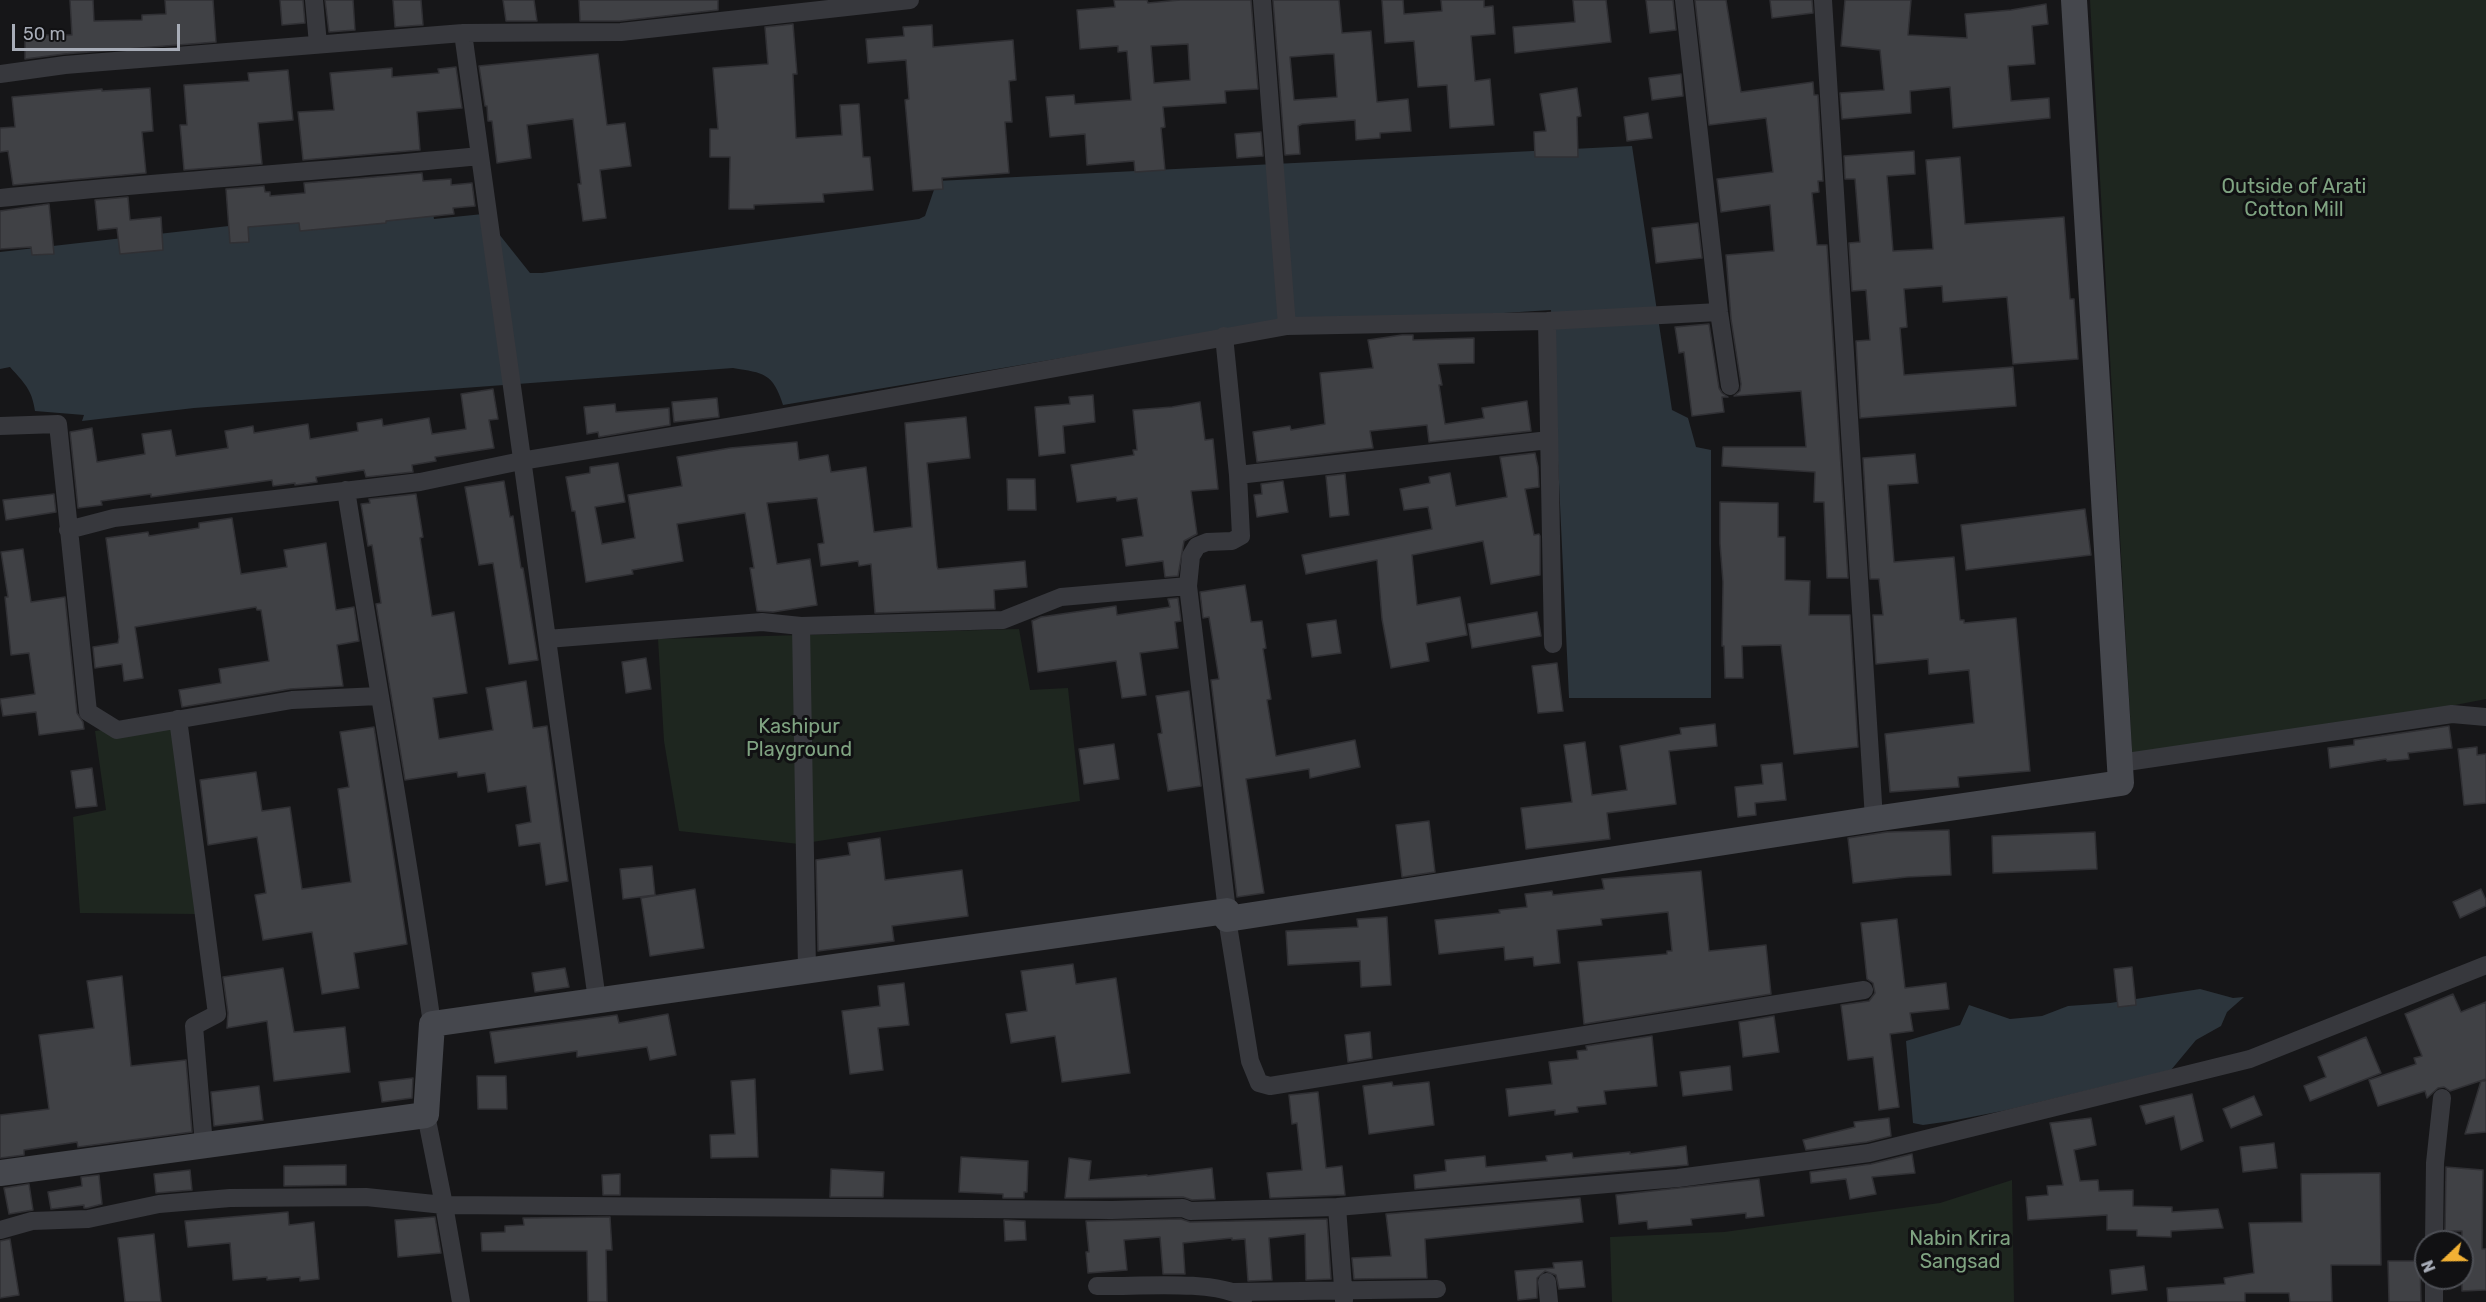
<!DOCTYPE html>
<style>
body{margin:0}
#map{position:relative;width:2486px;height:1302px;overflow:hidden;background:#161618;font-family:Rubik,sans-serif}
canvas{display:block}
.north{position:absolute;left:2414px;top:1230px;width:60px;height:60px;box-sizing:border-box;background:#111113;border:2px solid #4d4f55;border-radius:50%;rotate:248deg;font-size:16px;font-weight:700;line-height:24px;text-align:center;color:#a8adb8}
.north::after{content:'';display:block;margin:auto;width:21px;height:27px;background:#f2b134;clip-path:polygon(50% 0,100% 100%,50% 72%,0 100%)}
.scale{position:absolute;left:12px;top:24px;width:168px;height:27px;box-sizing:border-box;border:3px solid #a8adb8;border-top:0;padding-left:8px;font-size:18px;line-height:21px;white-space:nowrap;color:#a8adb8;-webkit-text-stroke:4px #111113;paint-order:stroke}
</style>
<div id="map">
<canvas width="2486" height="1302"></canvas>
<div class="north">N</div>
<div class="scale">50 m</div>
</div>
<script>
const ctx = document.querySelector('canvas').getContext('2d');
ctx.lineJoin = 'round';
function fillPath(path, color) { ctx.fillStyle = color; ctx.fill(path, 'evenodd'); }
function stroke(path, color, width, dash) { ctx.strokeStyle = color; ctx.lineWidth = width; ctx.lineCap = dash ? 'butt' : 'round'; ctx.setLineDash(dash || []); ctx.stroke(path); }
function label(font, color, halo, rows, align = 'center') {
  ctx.font = font + ' Rubik,sans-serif'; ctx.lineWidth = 6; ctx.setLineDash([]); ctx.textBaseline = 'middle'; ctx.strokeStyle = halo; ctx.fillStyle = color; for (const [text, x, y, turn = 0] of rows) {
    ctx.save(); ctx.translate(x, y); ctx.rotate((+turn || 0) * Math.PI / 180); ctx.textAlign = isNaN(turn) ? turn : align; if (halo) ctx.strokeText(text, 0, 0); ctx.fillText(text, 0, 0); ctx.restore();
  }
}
fillPath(new Path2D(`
 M2090,0H2486V699L2133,768Z
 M1019,629L1030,690L1068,688L1080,801L799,844L679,831L664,741L658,639Z
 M174,720L197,914L80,913L73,817L106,810L95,731Z
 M2012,1180L2014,1302H1612L1610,1237L1724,1232L1940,1203Z`), '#1e261f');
fillPath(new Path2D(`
 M1632,146L1672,410L1688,418L1696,447L1711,450V698H1569L1551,310L1222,331L783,405C773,373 764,373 733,368L194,408L82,421L84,415L35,411C32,389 24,383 10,367L0,369V252L431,203L434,219L483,214L530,273H542L919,219L925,216L937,181Z
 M2200,989L2233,998L2244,997L2227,1012L2221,1026L2196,1040L2171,1070L2007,1110L1951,1121L1923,1125L1913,1123L1906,1041L1960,1025L1969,1005L2010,1019L2042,1016L2068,1006L2110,1003Z`), '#2c353c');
const building = new Path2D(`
 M70,0H93L94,21L142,20V15L166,14L165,0H213L216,42L64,54L25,59V35H72Z
 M280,0H303L305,23L282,25Z
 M325,0H353L355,30L329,32Z
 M393,0H421L423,25L395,27Z
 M503,0H534L537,21H506Z
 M579,0H718V10L620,21H580Z
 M1114,0H1147L1148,3L1180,0H1251L1258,89L1225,91L1226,103L1163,107L1165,127L1161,128L1165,170L1135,172L1134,161L1087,165L1085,134L1050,137L1046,97L1074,95L1075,104L1131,100L1127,51L1118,52V46L1080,49L1077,10L1115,7ZM1188,44L1190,80L1154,83L1151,46Z
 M1273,0H1339L1342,33L1371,31L1377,102L1408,99L1411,131L1380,133V138L1356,140L1355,120L1302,124L1298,126L1300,154L1285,155ZM1327,54H1334L1337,97L1294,100L1290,57Z
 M1382,0H1403L1404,14L1442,11L1441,0H1484V7L1493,6L1495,34L1471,36L1475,81L1490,79L1494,125L1450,128L1447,85L1418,87L1414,41L1385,43Z
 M1573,0H1606L1611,42L1515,53L1513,27L1575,22Z
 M1646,0H1673L1676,30L1650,33Z
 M1695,0H1726L1741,92L1813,82L1814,95H1818L1823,181H1818L1819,192L1812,193L1817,245H1827L1848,578H1827L1824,502H1814L1815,472L1722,466L1723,447H1806L1801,391L1734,396L1740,391L1741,384L1731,319L1726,255L1774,251L1770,205L1721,212L1717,179L1773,172L1766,118L1709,125Z
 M1770,0H1812L1813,13L1772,18Z
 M1845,0H1911L1908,35L1967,38L1965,14L2011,10L2046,4L2048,24L2032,26L2035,64L2008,66L2011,101L2049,98L2050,118L1953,128L1950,87L1910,91L1911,113L1842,119L1840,93L1884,90L1880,50L1841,46Z
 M793,24L797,74H793L796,138L842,135L840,105L859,104L863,157H870L873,190L823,194L824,202L754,205V209H729L730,157H710V129H718L713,68L768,64L765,27Z
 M932,25L933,47L1013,40L1016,80L1009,81L1012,122H1005L1009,173L942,178L943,189L913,191L905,100L909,99L906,60L868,63L866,39L904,36L903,27Z
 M598,54L607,125L625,123L631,166L600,170L606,218L583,221L578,184H581L573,119L527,125L531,158L497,163L492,121H488L487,106H485L479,66Z
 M456,67L462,108L417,112L420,150L303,160L298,112L334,110L330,73L392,68V77L439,73L438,69Z
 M288,70L293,120L258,123L262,164L184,170L180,125H187L184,85L249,81L248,73Z
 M1681,74L1683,96L1652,100L1649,78Z
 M150,88L153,131L142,132L146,173L13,185L8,151L0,152V128L15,127L12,97L102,89V91Z
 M1577,88L1581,116L1577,117L1578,157H1535L1534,132L1546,131L1540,94Z
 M1648,113L1652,138L1627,141L1624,117Z
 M1261,132L1263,156L1237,158L1235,134Z
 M1914,151L1915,174L1887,176L1893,251L1933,249L1926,160L1960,157L1965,224L2064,217L2070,299H2074L2078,359L2013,364L2007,297L1943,302L1942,286L1904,289L1907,327L1900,328L1904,375L2013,367L2016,406L1860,418L1856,341L1870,340L1866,290L1852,291L1849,243L1860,242L1855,179H1845L1844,156Z
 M422,173L423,181L451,179V185L472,183L475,206L453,208L454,214L386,221V223L300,231L299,223L248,227L249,242L230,243L226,189L264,186L265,192H270V196L305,193L304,183Z
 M128,197L130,220L161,217L163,250L120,254L117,228L98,230L95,200Z
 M49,204L54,254L32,255L31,247L0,249V211Z
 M1698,223L1702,258L1656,263L1652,228Z
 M1709,324L1719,388L1722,393L1728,397H1722L1724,412L1692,416L1684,352L1679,353L1675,327Z
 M1402,335H1413V340L1474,338V363L1438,364L1442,385H1439L1445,424L1484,418L1482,408L1527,401L1531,431L1429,442L1427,425L1370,431L1373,448L1257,462L1253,432L1290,426L1291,430L1325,424L1320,373L1373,368L1368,340Z
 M493,389L498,419L489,420L494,448L435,457L436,461L412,465L413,472L366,477L364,470L316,477L317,482L295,485V483L273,486L272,480L151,497V494L101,501L102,505L78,508L70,432L92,428L97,462L145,454L142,434L171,430L176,456L228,448L225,431L253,426L254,433L308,424L310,439L358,431L357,423L382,419L383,426L429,418L432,434L466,429L461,394Z
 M1093,395L1095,422L1063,426L1065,453L1039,456L1035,407L1070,404L1069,397Z
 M717,398L719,417L674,422L672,402Z
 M1200,402L1205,440L1213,439L1218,489L1191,491L1197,534L1184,541L1178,576L1165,577L1163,561L1126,566L1122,539L1143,536L1137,498L1117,501L1116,497L1077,502L1071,465L1134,455L1133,450H1137L1133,410L1172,407Z
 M615,404L616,412L669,408L670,425L599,437L598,432L587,434L584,407Z
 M966,417L970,458L927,463L937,566L938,569L1025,561L1027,587L994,590L995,609L875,613L871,564L859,566L858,561L821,566L818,544L824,543L817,498L767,503L777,564L810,559L817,605L773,612L757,611L750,568H754L745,513L677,524L683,561L632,570L633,574L586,582L575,511H572L566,477L590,473V467L618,463L625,502L595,507L602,544L635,538L628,495L682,486L677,457L730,448L797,442L799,460L828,455L831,472L866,467L874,532L912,527L905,423Z
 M1535,453L1538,467L1539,487L1525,489L1534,535L1539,534L1540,536V575L1491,584L1483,541L1412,555L1417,605L1460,597L1467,635L1426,643L1429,661L1391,668L1382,619L1377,560L1306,574L1302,555L1432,529L1428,507L1404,510L1400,489L1430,483L1429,477L1450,473L1456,506L1507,497L1500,457Z
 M1915,454L1918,483L1888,485L1894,562L1954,557L1960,620H1964V623L2016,618L2030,771L1958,777L1959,787L1890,792L1885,734L1974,723L1969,670L1929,674L1928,659L1876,664L1873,615H1883L1879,579H1870L1863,458Z
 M1345,474L1349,515L1330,517L1326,476Z
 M1007,479H1035L1036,510H1008Z
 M504,481L510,517L513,516L521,568H523L538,660L509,664L493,563L479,565L465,487Z
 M1283,481L1288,512L1257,517L1254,495L1262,494L1261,484Z
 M54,494L56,512L6,520L3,500Z
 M416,494L423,537L420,538L432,616L454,612L467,693L433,698L439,739L493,730L486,688L526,681L533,728L547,726L568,881L546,885L540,843L519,846L516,825L531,822L526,786L488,792L485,773L458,777L457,772L405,780L376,604L381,603L372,545L368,546L361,504L370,503L369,499Z
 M1720,502L1778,503V537H1785V580L1810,581L1809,615H1850L1858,747L1794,754L1781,645L1742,646L1743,678H1725L1724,646H1722L1723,582L1720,544Z
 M2085,509L2091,555L1966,570L1961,525Z
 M232,518L241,574L287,567L284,550L326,543L336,610L354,607L359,641L337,645L343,686L290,689L182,707L179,690L221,683L219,669L269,661L261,610H257L256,607L135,627L143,678L124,681L122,664L95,668L93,647L118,643L119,637L106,538L148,532L149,536L199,528V523Z
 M23,549L31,602L65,597L77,713L83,722L84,729L39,735L36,712L3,716L0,699L35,694L29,653L11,655L5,597H8L1,552Z
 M1245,585L1251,622L1262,621L1266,648L1263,649L1271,699L1267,700L1276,756L1355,740L1360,767L1310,778L1309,769L1246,779L1264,893L1237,897L1211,680L1219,679L1209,617L1203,618L1200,592Z
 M1178,598L1181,621L1175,622L1178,648L1140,653L1146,695L1122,698L1116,661L1038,672L1032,621L1041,617L1116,606L1117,615L1170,607L1168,599Z
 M1537,612L1541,636L1472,648L1468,624Z
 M1336,620L1341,653L1312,657L1307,624Z
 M646,658L651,689L626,693L622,662Z
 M1557,663L1563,711L1538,713L1532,666Z
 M1189,691L1201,786L1168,791L1158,734L1162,733L1156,696Z
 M1715,724L1717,746L1669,751L1676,804L1607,813L1610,839L1526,849L1521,808L1572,802L1564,745L1585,742L1592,795L1627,790L1620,746L1681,734L1680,728Z
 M2449,726L2452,748L2408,753L2409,759L2387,761L2386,759L2330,768L2328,748L2354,745V740Z
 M374,727L407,944L354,953L359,988L322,994L312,932L263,940L255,895L266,893L257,837L208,845L200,780L256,772L262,811L290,807L302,889L351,882L338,789L349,787L340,732Z
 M1114,744L1119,779L1084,784L1079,749Z
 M2477,747V755L2486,754V803L2464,805L2458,749Z
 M1782,763L1786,800L1755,803L1756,815L1738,817L1735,787L1763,784L1761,765Z
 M92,768L97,806L76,808L71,771Z
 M1429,821L1435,872L1402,877L1396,825Z
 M1949,830L1951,875L1907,877L1853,883L1848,838L1887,832Z
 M2095,832L2097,869L1993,873L1992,836Z
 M880,838L885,880L962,870L968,916L892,926L894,941L818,951L816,860L850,855L848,843Z
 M652,866L655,895L623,899L620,869Z
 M1701,871L1709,951L1766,945L1771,994L1584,1024L1578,962L1667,954V951H1672L1668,912L1601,919L1602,925L1557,930L1560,963L1534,966L1533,957L1505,960L1504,947L1439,954L1435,920L1500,913L1499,910L1527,907L1525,894L1552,891L1553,895L1604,889L1602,879Z
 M695,889L704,948L650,956L641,898Z
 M2481,889L2486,900V906L2460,918L2453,902Z
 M1387,917L1391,985L1361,987L1360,961L1288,965L1286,931L1358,927L1357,919Z
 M1897,919L1905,988L1946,983L1949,1009L1910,1013L1913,1031L1890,1034L1899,1107L1879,1110L1873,1057L1848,1060L1841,1005L1869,1001L1875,993L1873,983L1867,979L1861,923Z
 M1073,964L1076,984L1116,978L1130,1073L1062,1082L1055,1036L1011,1043L1006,1014L1027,1011L1021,971Z
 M2132,967L2136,1005L2118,1007L2114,969Z
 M283,968L294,1032L345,1027L350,1072L274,1081L267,1021L227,1028L228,1013L223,977Z
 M565,968L569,987L535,992L532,973Z
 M122,976L131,1066L186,1060L192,1132L78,1147L77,1142L24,1150V1155L0,1158V1115L49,1109L39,1035L94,1028L87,981Z
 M904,983L909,1025L878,1028L883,1070L850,1074L842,1011L880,1006L878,986Z
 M2453,994L2461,1012L2486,1002V1079L2450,1091L2444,1087L2438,1088L2427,1098L2425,1091L2378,1106L2369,1080L2416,1064L2414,1058L2422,1056L2405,1014Z
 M668,1014L676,1055L650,1060L647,1047L577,1057V1051L495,1063L490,1032L617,1015L619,1023Z
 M1774,1016L1779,1052L1743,1057L1739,1022Z
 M1370,1032L1372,1058L1348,1062L1345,1035Z
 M1652,1036L1657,1086L1604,1091L1606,1104L1577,1107L1578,1112L1555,1115V1110L1509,1116L1506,1089L1552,1084L1549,1062L1578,1059L1577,1051L1587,1050L1586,1046Z
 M2366,1037L2381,1073L2310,1101L2304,1086L2326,1077L2318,1057Z
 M1730,1066L1732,1090L1683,1096L1680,1072Z
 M477,1076H506L507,1109H478Z
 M413,1078L412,1098L382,1102L379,1082Z
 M755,1079L758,1157L711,1158L710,1135L735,1134L731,1081Z
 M2481,1081H2486V1132L2465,1134Z
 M1392,1082L1393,1086L1429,1082L1434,1125L1369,1134L1363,1086Z
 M259,1086L263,1120L214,1126L211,1092Z
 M1318,1092L1326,1168L1342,1166L1345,1195L1270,1198L1267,1173L1302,1170L1297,1123L1292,1124L1289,1095Z
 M2192,1094L2203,1141L2181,1150L2174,1116L2146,1124L2140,1106Z
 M2254,1096L2262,1115L2231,1128L2223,1109Z
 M1889,1118L1891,1136L1867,1142L1806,1150L1803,1140L1855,1127L1854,1122Z
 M2091,1118L2096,1145L2074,1150L2080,1181L2098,1180L2099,1191L2133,1190V1206L2172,1207V1212L2218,1209L2223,1228L2171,1231V1237L2137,1236V1230H2107V1215L2028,1220L2026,1197L2048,1195L2047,1186L2063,1185L2050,1123Z
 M2274,1143L2277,1168L2243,1172L2240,1147Z
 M1686,1146L1688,1165L1415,1189L1414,1175L1446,1171L1445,1160L1485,1156L1486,1167L1547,1161L1546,1156L1572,1153L1573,1158L1630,1152V1154Z
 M1912,1154L1915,1173L1872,1177L1876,1194L1850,1199L1846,1179L1811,1183L1810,1172L1871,1164Z
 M961,1157L1028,1161L1027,1192H1024V1198H1003V1194L959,1192Z
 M1069,1158L1091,1161L1089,1180L1147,1175V1176L1212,1168L1215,1199L1192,1200L1183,1197L1065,1198Z
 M346,1165V1185L284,1186V1166Z
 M2446,1167L2483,1170L2482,1249H2486V1290L2462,1291V1231H2445Z
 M831,1169L884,1172L883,1197H830Z
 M190,1170L192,1190L156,1193L154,1174Z
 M2380,1173L2381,1265H2331L2332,1302H2290L2289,1293H2245V1302H2168L2167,1288L2225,1284L2224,1278L2254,1273L2249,1223L2302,1222L2301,1174Z
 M620,1174V1195H603L602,1175Z
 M99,1175L102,1204L87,1208H84V1205L51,1209L48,1192L82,1186L81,1177Z
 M1759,1179L1764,1216L1746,1218V1213L1691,1219L1692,1225L1648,1229L1647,1221L1619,1224L1616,1195Z
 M29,1184L33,1210L9,1214L4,1188Z
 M1580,1198L1583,1222L1425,1239L1427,1278L1354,1279L1352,1258L1391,1256L1386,1214Z
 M288,1212L289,1225L314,1222L319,1279L300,1281V1277L267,1280V1277L233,1280L230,1243L188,1247L185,1221Z
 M435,1217L441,1253L398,1257L395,1220Z
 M610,1217L612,1250H606L607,1302H588L587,1251H482L481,1233L505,1232V1226L524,1225L523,1218Z
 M1181,1219L1190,1222L1327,1219L1331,1279L1306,1280L1305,1234L1269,1238L1272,1280L1248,1281L1245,1239L1232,1240V1238L1183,1243L1185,1274H1163L1160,1237L1124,1240L1127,1270L1088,1273L1086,1252H1089L1086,1221Z
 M1004,1220L1025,1221L1026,1240L1005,1241Z
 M154,1234L161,1302H125L118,1238Z
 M10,1239L19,1295L0,1298V1241Z
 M1582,1261L1585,1287L1559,1289L1556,1275L1545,1271L1537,1278V1298L1518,1300L1515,1271L1554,1268L1553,1263Z
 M2388,1261H2420L2421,1302H2389Z
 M2144,1266L2147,1290L2112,1294L2110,1270Z`);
fillPath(building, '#404145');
stroke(building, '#303034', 1.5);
stroke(new Path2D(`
 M314,0L318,44
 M1262,0L1287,326
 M1684,0L1719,312L1730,386
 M1823,0L1874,819
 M463,33L597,1000
 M0,74L65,65L463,33L621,32L910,0
 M0,198C160,181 320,172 479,156
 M1547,321L1553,644
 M0,426L58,424L88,712L117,730L292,700L379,696
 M1238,475L1549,440
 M346,490C374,668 407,845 432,1024
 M68,530L114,518L420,482L521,461L752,423L1287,326L1547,321L1719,312
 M1188,586L1191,556L1197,546L1207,542L1232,541L1241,536L1238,475L1224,336
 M801,626L807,970
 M547,639L762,622L801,626L1003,620L1061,597L1188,586L1227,911
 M178,719L217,1014L194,1026L204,1145
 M2120,763L2452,714L2486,717
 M1227,919L1250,1061L1259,1083L1270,1086L1864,990
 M426,1115L444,1205L1112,1210L1183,1208L1190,1211L1337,1207L1678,1178L1869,1153L2250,1059L2486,965
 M1337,1207L1344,1300
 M0,1230L32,1221L88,1219L159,1204L230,1198L366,1197L444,1205L461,1302
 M2434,1242L2435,1163L2442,1098
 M1547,1282L1549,1302
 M1097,1286C1136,1287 1210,1279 1244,1297
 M1234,1292L1437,1289
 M2434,1302V1278`), '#37383d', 18);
stroke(new Path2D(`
 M0,1173L426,1115L432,1024L1227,911V919L1874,819L2121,783L2074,0`), '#45474d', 26);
label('20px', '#7fa381', '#111113', [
 ["Outside of Arati",2294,187],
 ["Cotton Mill",2294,210],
 ["Kashipur",799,727],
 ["Playground",799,750],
 ["Nabin Krira",1960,1239],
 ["Sangsad",1960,1262]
]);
</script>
